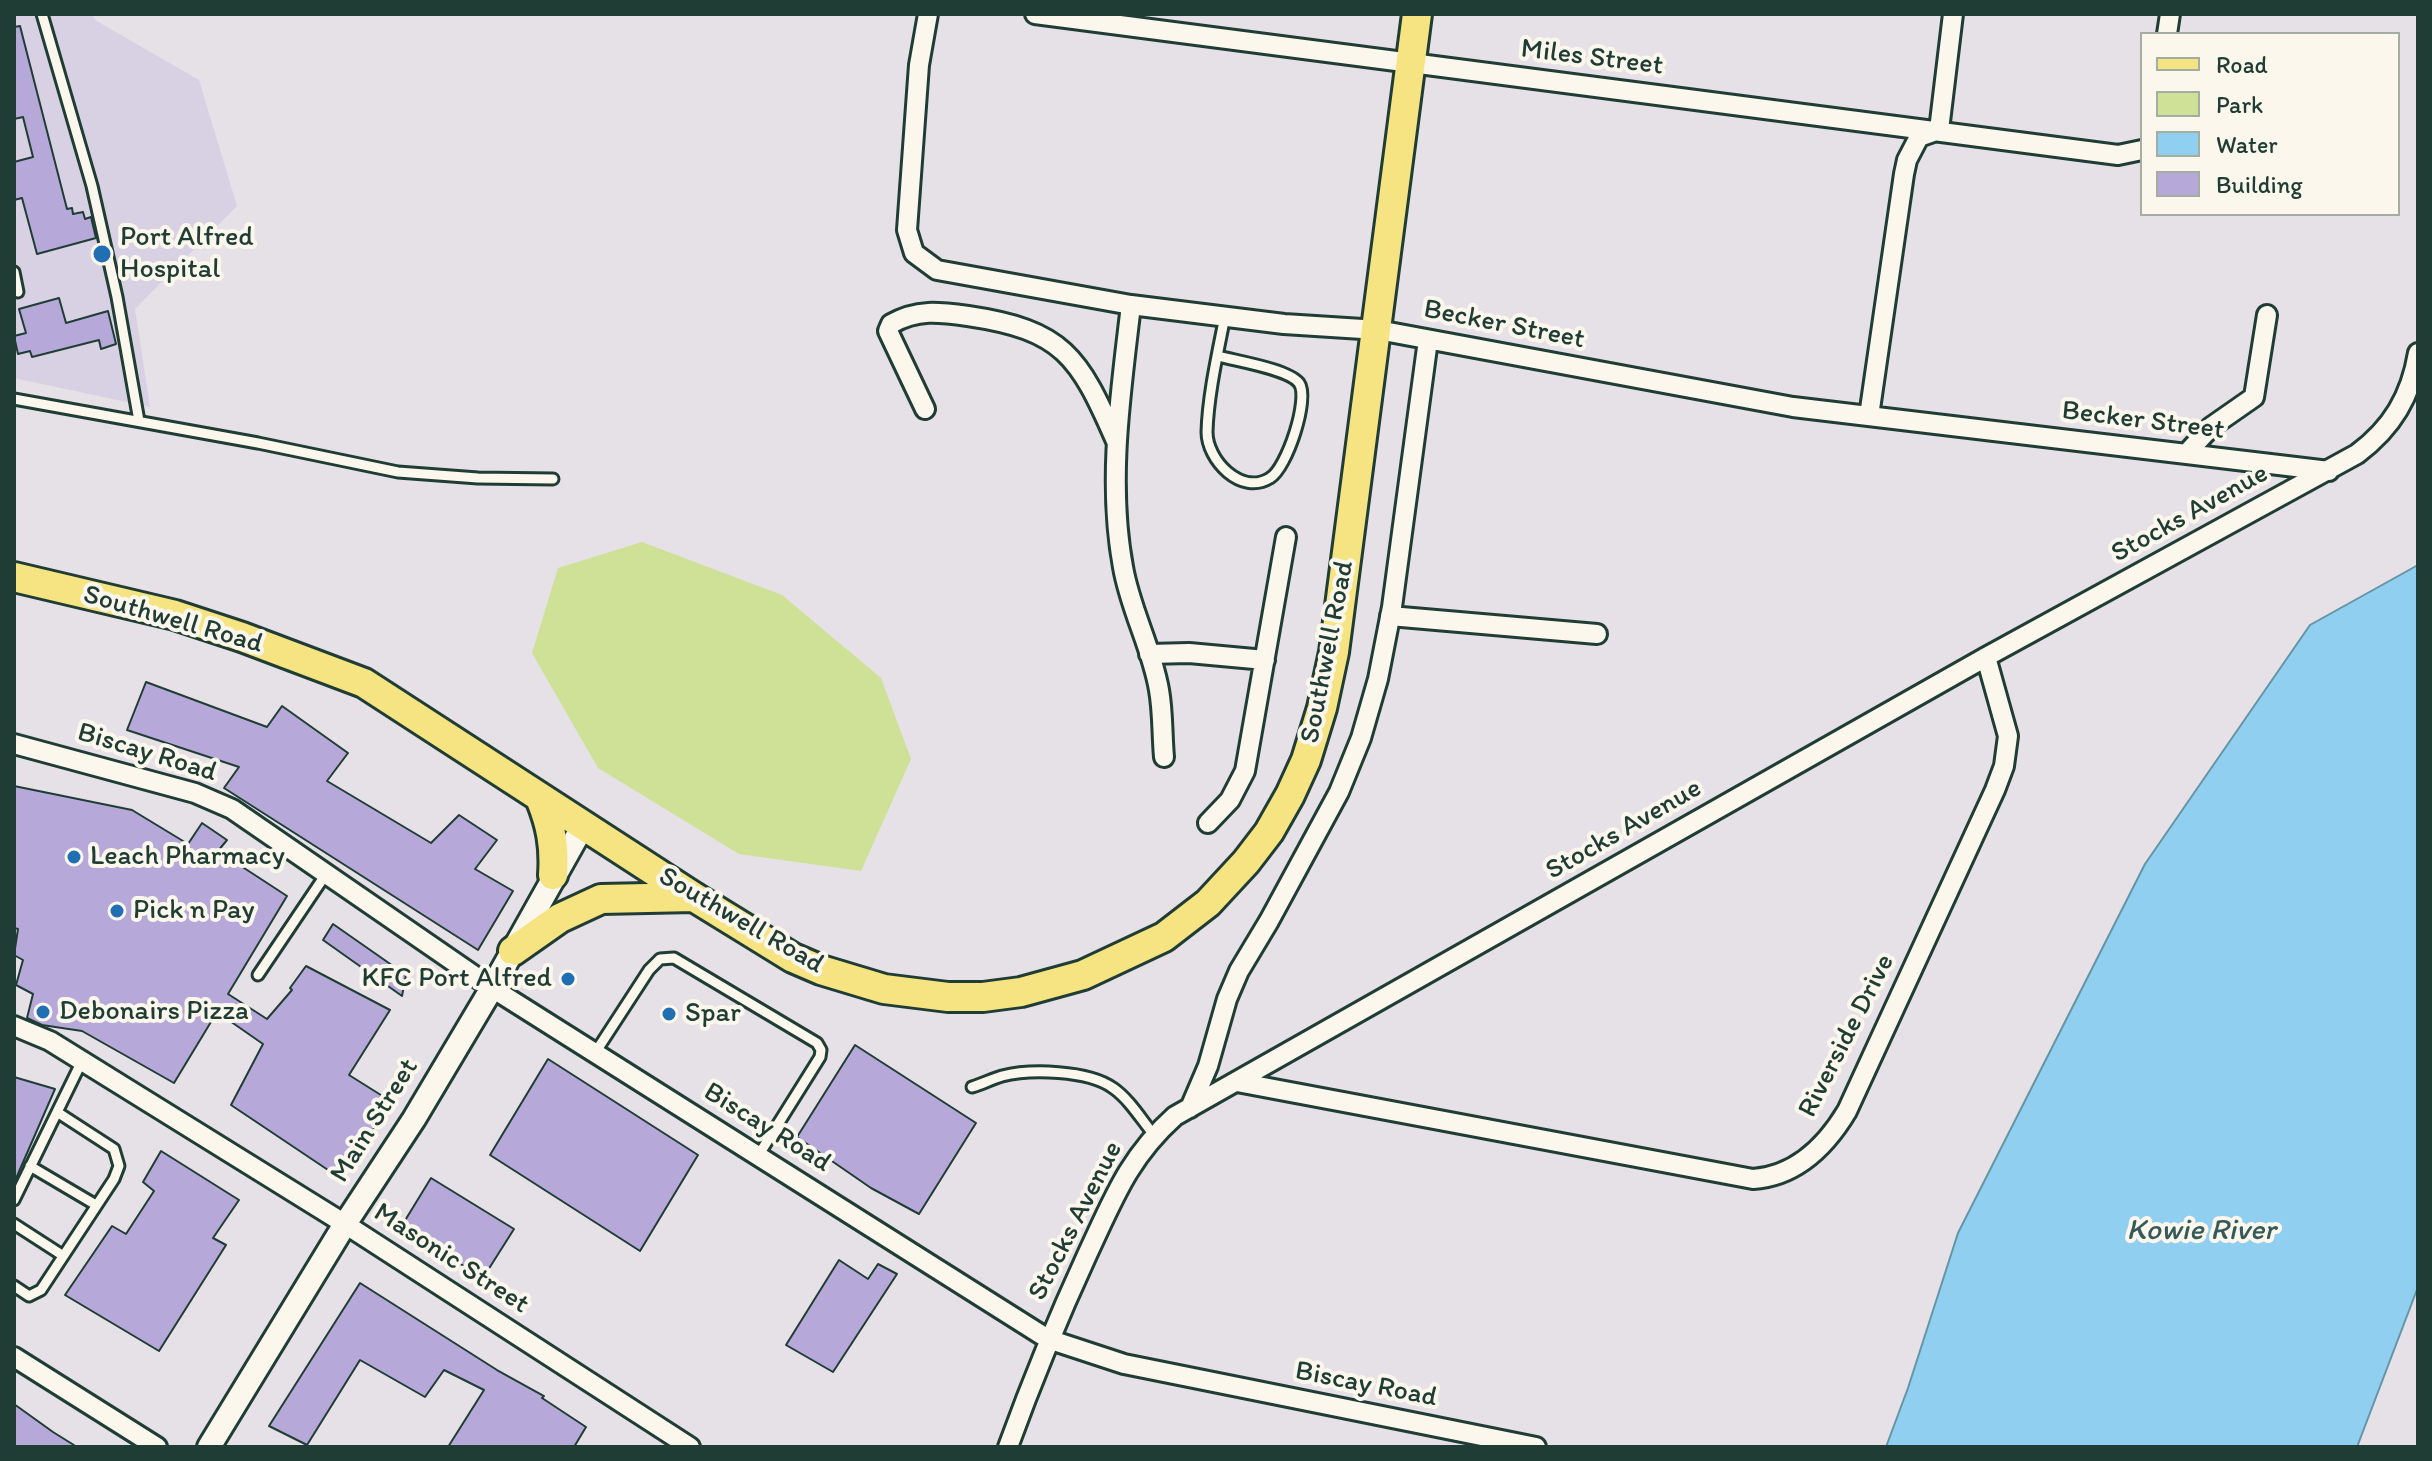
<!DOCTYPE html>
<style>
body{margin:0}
#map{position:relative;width:2432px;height:1461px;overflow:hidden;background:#e6e0e7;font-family:Itim,sans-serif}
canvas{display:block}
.frame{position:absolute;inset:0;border:16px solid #1f3d34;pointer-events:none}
.legend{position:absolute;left:2140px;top:32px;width:260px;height:184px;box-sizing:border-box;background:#fbf7ec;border:2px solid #a3ada2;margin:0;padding:10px 14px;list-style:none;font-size:24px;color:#1f3d34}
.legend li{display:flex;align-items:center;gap:16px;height:40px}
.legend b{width:40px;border:2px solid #a3ada2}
</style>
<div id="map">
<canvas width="2432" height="1461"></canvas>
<div class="frame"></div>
<ul class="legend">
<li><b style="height:10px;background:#f6e381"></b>Road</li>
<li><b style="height:22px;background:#cee196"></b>Park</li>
<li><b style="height:22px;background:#91cff1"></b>Water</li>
<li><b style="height:22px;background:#b6a9da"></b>Building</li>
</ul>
</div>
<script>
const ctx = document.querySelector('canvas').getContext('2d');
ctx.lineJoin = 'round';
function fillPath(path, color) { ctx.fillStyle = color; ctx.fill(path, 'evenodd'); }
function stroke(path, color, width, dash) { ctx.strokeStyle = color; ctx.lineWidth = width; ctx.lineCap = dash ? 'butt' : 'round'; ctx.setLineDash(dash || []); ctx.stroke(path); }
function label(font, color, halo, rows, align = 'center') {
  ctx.font = font + ' Itim,sans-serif'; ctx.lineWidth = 8; ctx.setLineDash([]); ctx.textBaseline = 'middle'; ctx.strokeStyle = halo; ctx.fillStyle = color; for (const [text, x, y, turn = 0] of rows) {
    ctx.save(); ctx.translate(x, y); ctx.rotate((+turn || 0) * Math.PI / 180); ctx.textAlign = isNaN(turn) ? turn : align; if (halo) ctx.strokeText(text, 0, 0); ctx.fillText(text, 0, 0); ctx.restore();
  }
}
fillPath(new Path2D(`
 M14,14H92L95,20L199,80L237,206L135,309L150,407L14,378Z`), '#d8d0e3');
fillPath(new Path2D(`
 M642,542L782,595L881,678L911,759L861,871L739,854L598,768L532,653L558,568Z`), '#cee196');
const water = new Path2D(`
 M2418,565V1287L2357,1447H1886L1908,1388L1958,1233L2145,864L2310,625Z`);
fillPath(water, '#91cff1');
stroke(water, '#6395a5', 2);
const building = new Path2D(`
 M20,26L67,209L72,208L73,214L83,212L85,219L91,217L96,238L37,254L22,198L14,200V162L33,157L23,117L14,119V27Z
 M59,298L66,323L108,311L116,344L101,349L99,340L32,357L30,351L18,354L14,336L26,333L19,309Z
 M146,682L267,727L282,706L348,753L327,781L431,843L459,815L497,840L475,869L513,891L478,950L224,788L239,767L127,730Z
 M14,786L132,810L188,844L202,823L227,840L218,851L287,896L228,994L267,1019L292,990L290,988L306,966L390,1010L349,1075L392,1102L340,1178L231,1105L263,1044L217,1012L174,1083L82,1031L42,1025L27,1018L33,994L16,985L23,960L14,955L18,929L14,928Z
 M333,924L406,975L402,996L323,940Z
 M855,1045L976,1123L919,1214L871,1188L797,1137Z
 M548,1059L698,1155L640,1251L490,1155Z
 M14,1077L55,1089L14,1183Z
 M161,1151L239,1200L213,1238L226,1245L159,1351L65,1295L112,1226L126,1234L154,1191L143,1182Z
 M431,1178L514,1229L483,1278L401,1227Z
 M839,1260L868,1279L878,1264L897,1274L833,1372L786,1345Z
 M360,1283L497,1370L544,1396L542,1398L586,1427L574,1447H448L484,1390L444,1370L425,1397L360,1360L307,1445L269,1426Z
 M14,1404L53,1432L77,1447H14Z`);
fillPath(building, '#b6a9da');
stroke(building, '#1f3d34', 2);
const service = new Path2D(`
 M42,14L92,186L117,297L139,421
 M14,272L18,292
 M1218,356C1236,361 1288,369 1299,383C1310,398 1287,468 1270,478C1241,496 1207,460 1207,432C1208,395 1218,352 1225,316
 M14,399L258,443L398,472L478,478L553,479
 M258,975L326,874
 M595,1053L649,970L660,959L674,958L817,1043L821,1050L820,1057L758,1156
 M972,1087C982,1084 992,1079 1002,1076C1030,1069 1088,1070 1113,1088C1129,1099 1141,1119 1154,1135
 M30,1166L96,1205
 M14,1200L82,1061
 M14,1224L62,1255
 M14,1286L29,1296L41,1290L114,1179L119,1166L114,1149L57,1112`);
const minor = new Path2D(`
 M928,14L919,65L907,230L914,253L937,270L1131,305L1284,324L1378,330L1793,407L2329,471
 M1035,14L2118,155L2142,150
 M2167,34L2170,14
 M1131,305C1121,391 1107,481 1123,567C1130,609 1152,648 1159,690C1163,712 1162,735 1164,757
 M925,409L888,331L891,324C917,309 939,312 968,316C1063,330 1079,356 1116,441
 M1869,416L1904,174L1907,160L1919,137L1939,130L1953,14
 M2186,454L2211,427L2254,397L2267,315
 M1390,616L1597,634
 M1149,654L1189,653L1265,660
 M14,744L195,793L232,809L492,988L1048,1339L1124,1364L1536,1447
 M1208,823L1230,800L1245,771L1286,537
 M14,1026L50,1041L345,1224L690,1447
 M1237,1082L1753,1179C1796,1176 1826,1146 1847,1111L1995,790L2004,766L2008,736L1986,657
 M1190,1108L1208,1066L1227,999L1239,971L1269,921L1339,792L1361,738L1378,679L1392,607L1428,340
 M14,1357L157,1447
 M1008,1447C1032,1381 1058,1318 1087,1255C1113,1200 1128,1158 1175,1116L1986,657L2357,454C2392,428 2411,396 2418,353`);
const tertiary = new Path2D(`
 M209,1447L345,1224L414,1119L492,988L584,824`);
const primary = new Path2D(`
 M14,577L175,615L242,637L364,683L694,897L793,958L821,970L884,989L948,997H983L1021,992L1083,975L1164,937L1208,903L1246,862L1269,832L1290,795L1306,760L1322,708L1334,652L1417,14
 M540,798C551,825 555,846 553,875
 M513,951L560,918L601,899L694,897`);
stroke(service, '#1f3d34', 15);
stroke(minor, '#1f3d34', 24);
stroke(tertiary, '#1f3d34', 28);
stroke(primary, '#1f3d34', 34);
stroke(service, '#fbf7ec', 9);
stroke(minor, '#fbf7ec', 18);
stroke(tertiary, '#fbf7ec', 22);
stroke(primary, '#f6e381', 28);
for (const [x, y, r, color] of [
 [102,254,10,"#1f6fb2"],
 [74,857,8,"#1f6fb2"],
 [117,911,8,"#1f6fb2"],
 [568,979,8,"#1f6fb2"],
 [43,1012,8,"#1f6fb2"],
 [669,1014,8,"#1f6fb2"]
]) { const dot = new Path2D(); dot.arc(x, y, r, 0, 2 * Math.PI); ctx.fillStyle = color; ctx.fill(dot); stroke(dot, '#fbf7ec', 3); }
label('28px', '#1f3d34', '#fbf7ec', [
 ["Miles Street",1592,58,7],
 ["Becker Street",1504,325,11],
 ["Becker Street",2143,421,7],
 ["Stocks Avenue",2190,514,-29],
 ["Southwell Road",173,620,16],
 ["Southwell Road",1328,652,-79],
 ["Biscay Road",147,753,17],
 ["Stocks Avenue",1624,830,-30],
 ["Southwell Road",741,921,30],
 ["Riverside Drive",1847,1036,-63],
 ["Main Street",375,1121,-58],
 ["Biscay Road",767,1128,32],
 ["Stocks Avenue",1076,1221,-63],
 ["Masonic Street",451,1259,33],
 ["Biscay Road",1366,1385,11]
]);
label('28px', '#1f3d34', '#fbf7ec', [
 ["Port Alfred",120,238],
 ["Hospital",120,270],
 ["Leach Pharmacy",90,857],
 ["Pick n Pay",133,911],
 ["KFC Port Alfred",552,979,"right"],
 ["Debonairs Pizza",59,1012],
 ["Spar",685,1014]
], 'left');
label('italic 30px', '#365a5a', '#fbf7ec', [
 ["Kowie River",2201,1231]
]);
</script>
